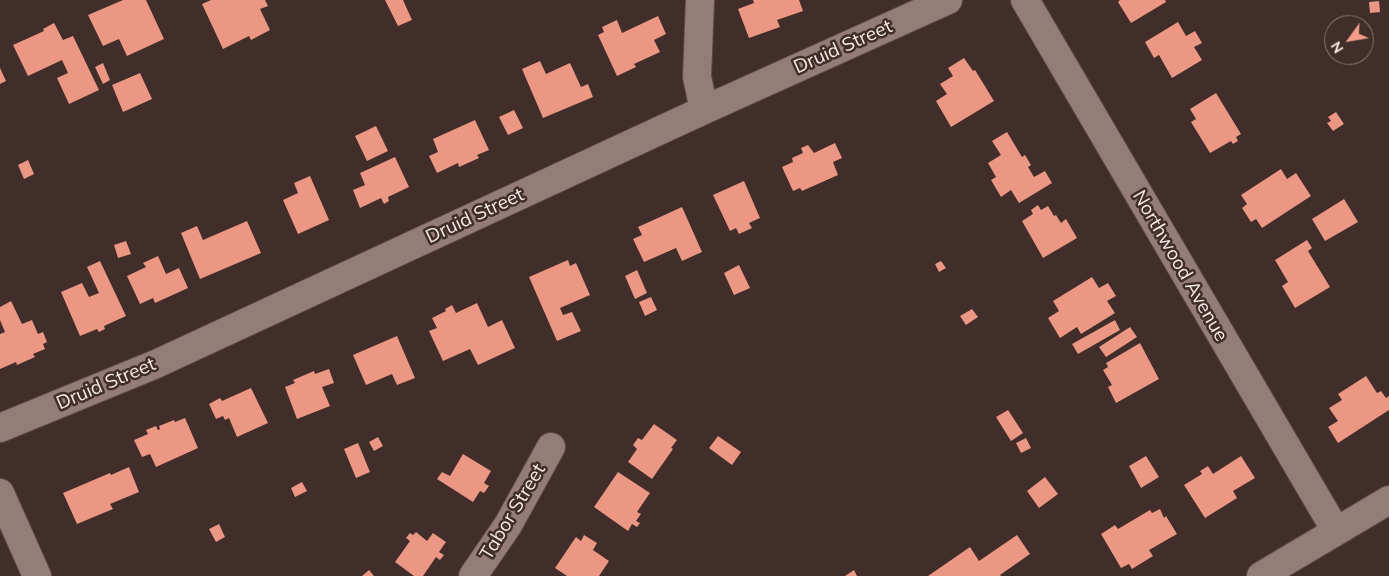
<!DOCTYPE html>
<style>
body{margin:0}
#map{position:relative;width:1389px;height:576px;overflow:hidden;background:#412d29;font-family:Mulish,sans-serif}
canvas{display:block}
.north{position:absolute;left:1324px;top:15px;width:50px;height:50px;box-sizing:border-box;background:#412d29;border:1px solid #8a7975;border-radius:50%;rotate:238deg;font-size:14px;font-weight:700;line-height:20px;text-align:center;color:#f7eae7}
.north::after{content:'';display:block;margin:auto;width:18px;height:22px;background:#f49d8b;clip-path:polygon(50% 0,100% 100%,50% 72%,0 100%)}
</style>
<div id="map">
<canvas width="1389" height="576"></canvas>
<div class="north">N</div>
</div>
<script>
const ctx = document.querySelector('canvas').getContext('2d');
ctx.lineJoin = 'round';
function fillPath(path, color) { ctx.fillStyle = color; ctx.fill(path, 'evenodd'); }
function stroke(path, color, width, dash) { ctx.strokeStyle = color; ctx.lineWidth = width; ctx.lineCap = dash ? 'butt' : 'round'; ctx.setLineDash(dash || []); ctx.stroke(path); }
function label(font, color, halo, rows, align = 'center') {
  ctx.font = font + ' Mulish,sans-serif'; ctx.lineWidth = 5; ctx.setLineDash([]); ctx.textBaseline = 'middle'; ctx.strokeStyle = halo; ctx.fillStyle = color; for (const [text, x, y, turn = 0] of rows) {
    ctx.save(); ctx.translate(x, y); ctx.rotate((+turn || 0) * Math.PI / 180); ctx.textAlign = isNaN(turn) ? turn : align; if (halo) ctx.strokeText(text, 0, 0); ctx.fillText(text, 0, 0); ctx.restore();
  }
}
fillPath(new Path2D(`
 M123,0H146L164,39L127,56L119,39L103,46L88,15Z
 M211,0H265L268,6L260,9L270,30L251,40L249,36L223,49L202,4Z
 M385,0H403L412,20L398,26Z
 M753,0H799L803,11L777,20L780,27L749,38L738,9L754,3Z
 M1120,0H1165L1166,2L1131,23L1118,2Z
 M1379,1L1380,12L1370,13L1369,2Z
 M658,16L666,34L654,40L660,52L634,64L636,67L617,76L598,35L604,32L602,27L617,20L622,33Z
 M1178,22L1186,36L1195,31L1202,43L1194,47L1202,60L1172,78L1159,55L1154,58L1145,42Z
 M54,23L63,40L73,36L99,90L69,104L57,78L68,73L62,60L28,76L13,45L44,31L43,29Z
 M964,58L973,71L975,70L994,101L951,127L936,101L947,94L940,84L953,76L948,68Z
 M540,61L546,74L570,63L581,87L588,84L593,97L543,118L522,69Z
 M103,63L110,80L103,84L95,67Z
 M0,68L6,81L0,84Z
 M140,73L152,99L123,112L112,85Z
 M1216,93L1241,134L1236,137L1238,141L1233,144L1231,141L1210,153L1191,122L1196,119L1190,109Z
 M514,110L523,128L508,135L499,117Z
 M1336,112L1344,124L1333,131L1327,123L1331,121L1328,117Z
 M475,120L489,150L477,155L479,158L459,167L458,163L437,173L429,156L438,152L433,139Z
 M376,126L388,151L367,161L355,136Z
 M1007,132L1022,157L1025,155L1031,165L1028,167L1034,177L1045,171L1052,183L1019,203L1011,190L1001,197L991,180L996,177L988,163L1001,155L992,141Z
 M835,143L842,158L833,162L838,175L802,191L800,188L793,191L782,167L793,162L792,158L803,153L801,148L808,145L814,153Z
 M395,157L409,187L388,197L389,201L384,204L381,198L360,208L353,190L365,185L360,173Z
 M28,160L34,174L24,179L18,165Z
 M1281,169L1287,179L1296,173L1311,196L1262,228L1256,219L1251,222L1242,208L1247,204L1241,195Z
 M310,176L329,220L298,234L283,200L298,193L294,183Z
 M744,181L760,218L749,223L752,228L739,234L736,228L730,231L713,195Z
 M1344,199L1358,222L1325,241L1312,219Z
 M1038,205L1041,210L1048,206L1054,216L1056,215L1061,223L1066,219L1077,238L1043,258L1022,221L1033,214L1031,210Z
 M682,207L702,252L682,261L676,248L644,262L633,239L642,235L638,227Z
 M247,221L261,253L200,279L181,233L197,226L203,240Z
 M1307,240L1312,248L1308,251L1330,287L1295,308L1282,286L1288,282L1275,260Z
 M126,241L131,254L118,258L114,245Z
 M158,256L166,274L179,268L188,288L155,303L153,298L140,304L127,276L146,267L143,263Z
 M568,260L570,266L576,263L590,295L560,308L563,315L572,312L581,331L557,341L529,277Z
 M100,261L126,316L104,326L105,329L99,332L97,329L80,336L61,292L82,283L89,297L99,293L87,267Z
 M941,261L946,268L939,272L935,264Z
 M739,265L750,288L734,295L724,273Z
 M637,270L647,293L635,299L625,276Z
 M1092,277L1099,288L1108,283L1116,296L1107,301L1115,313L1081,334L1077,327L1060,338L1048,318L1059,311L1053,301Z
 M651,297L657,310L645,316L639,302Z
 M11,301L22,324L32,320L38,334L43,332L47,342L43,344L45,349L33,354L35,357L17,365L16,362L0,369V334L5,332L0,320V307Z
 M477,303L488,327L502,320L515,348L478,365L470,349L443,361L429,331L437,328L432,318L446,311L445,309L452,305L456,313Z
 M972,309L978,317L966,325L960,316Z
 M1115,320L1120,330L1078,354L1072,344Z
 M1130,327L1137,337L1106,357L1099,347Z
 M397,336L415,378L397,385L392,374L366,385L353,355Z
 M1140,343L1159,379L1116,403L1108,387L1112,385L1103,370L1108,367L1106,363Z
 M329,369L334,383L322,387L330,406L297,419L285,387L295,383L293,380L314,371L315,374Z
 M1366,376L1377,393L1381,391L1386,398L1389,396V410L1338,443L1328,427L1338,421L1329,408L1342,400L1338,394Z
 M251,388L268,423L237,437L229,418L225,420L223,416L216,419L209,404L220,398L222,401Z
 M1008,410L1023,433L1011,441L996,417Z
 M185,418L198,448L156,467L150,454L142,457L134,440L148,434L146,430L156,426L158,430L160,429L159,426L174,420L175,422Z
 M654,424L677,440L671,448L673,449L652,479L628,462L637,449L633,445L638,438L642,440Z
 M718,436L741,452L732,465L709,448Z
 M378,437L383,446L374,451L369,442Z
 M1026,438L1031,448L1021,453L1016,443Z
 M358,443L370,472L356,478L344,449Z
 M463,454L491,471L484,483L489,486L484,493L480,491L473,502L437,479L442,472L450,476Z
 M1146,456L1159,477L1141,488L1129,466Z
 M1241,456L1255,478L1233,491L1237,498L1205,518L1184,485L1202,474L1200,471L1208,466L1213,474Z
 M129,467L139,492L110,504L113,509L77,524L63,493L110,473L111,475Z
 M618,472L650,493L637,512L641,514L636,521L640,523L637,527L632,524L628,531L594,507Z
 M1045,477L1058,494L1039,508L1027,491Z
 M302,482L307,491L295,497L291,488Z
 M1160,509L1164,518L1166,516L1177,534L1149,550L1153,556L1132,569L1129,564L1121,568L1101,534L1115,525L1118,529L1150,510L1152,513Z
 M219,524L225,537L216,542L209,529Z
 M416,532L427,541L433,533L446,542L439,552L444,555L440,560L436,557L423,576H414L395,562L410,541L406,538L410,533L413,535Z
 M584,535L597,543L593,550L609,561L599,576H567L555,568L576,537L581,541Z
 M1017,535L1030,554L1000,575L1001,576H928L970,547L979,561Z
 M369,570L374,576H362Z
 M854,570L857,576H845Z`), '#ec9684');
const street = new Path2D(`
 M700,0L697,77L704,110
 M1025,0L1336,531
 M0,428L156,364L704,110L948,0
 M0,493L37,576
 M473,576L508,525L551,447
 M1261,576L1389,500`);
stroke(street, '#5d4c49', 30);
stroke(street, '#947c77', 28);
label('19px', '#f7eae7', '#412d29', [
 ["Druid Street",843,47,-24],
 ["Druid Street",475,216,-25],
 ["Northwood Avenue",1180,266,60],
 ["Druid Street",106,384,-23],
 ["Tabor Street",513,512,-59]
]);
</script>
